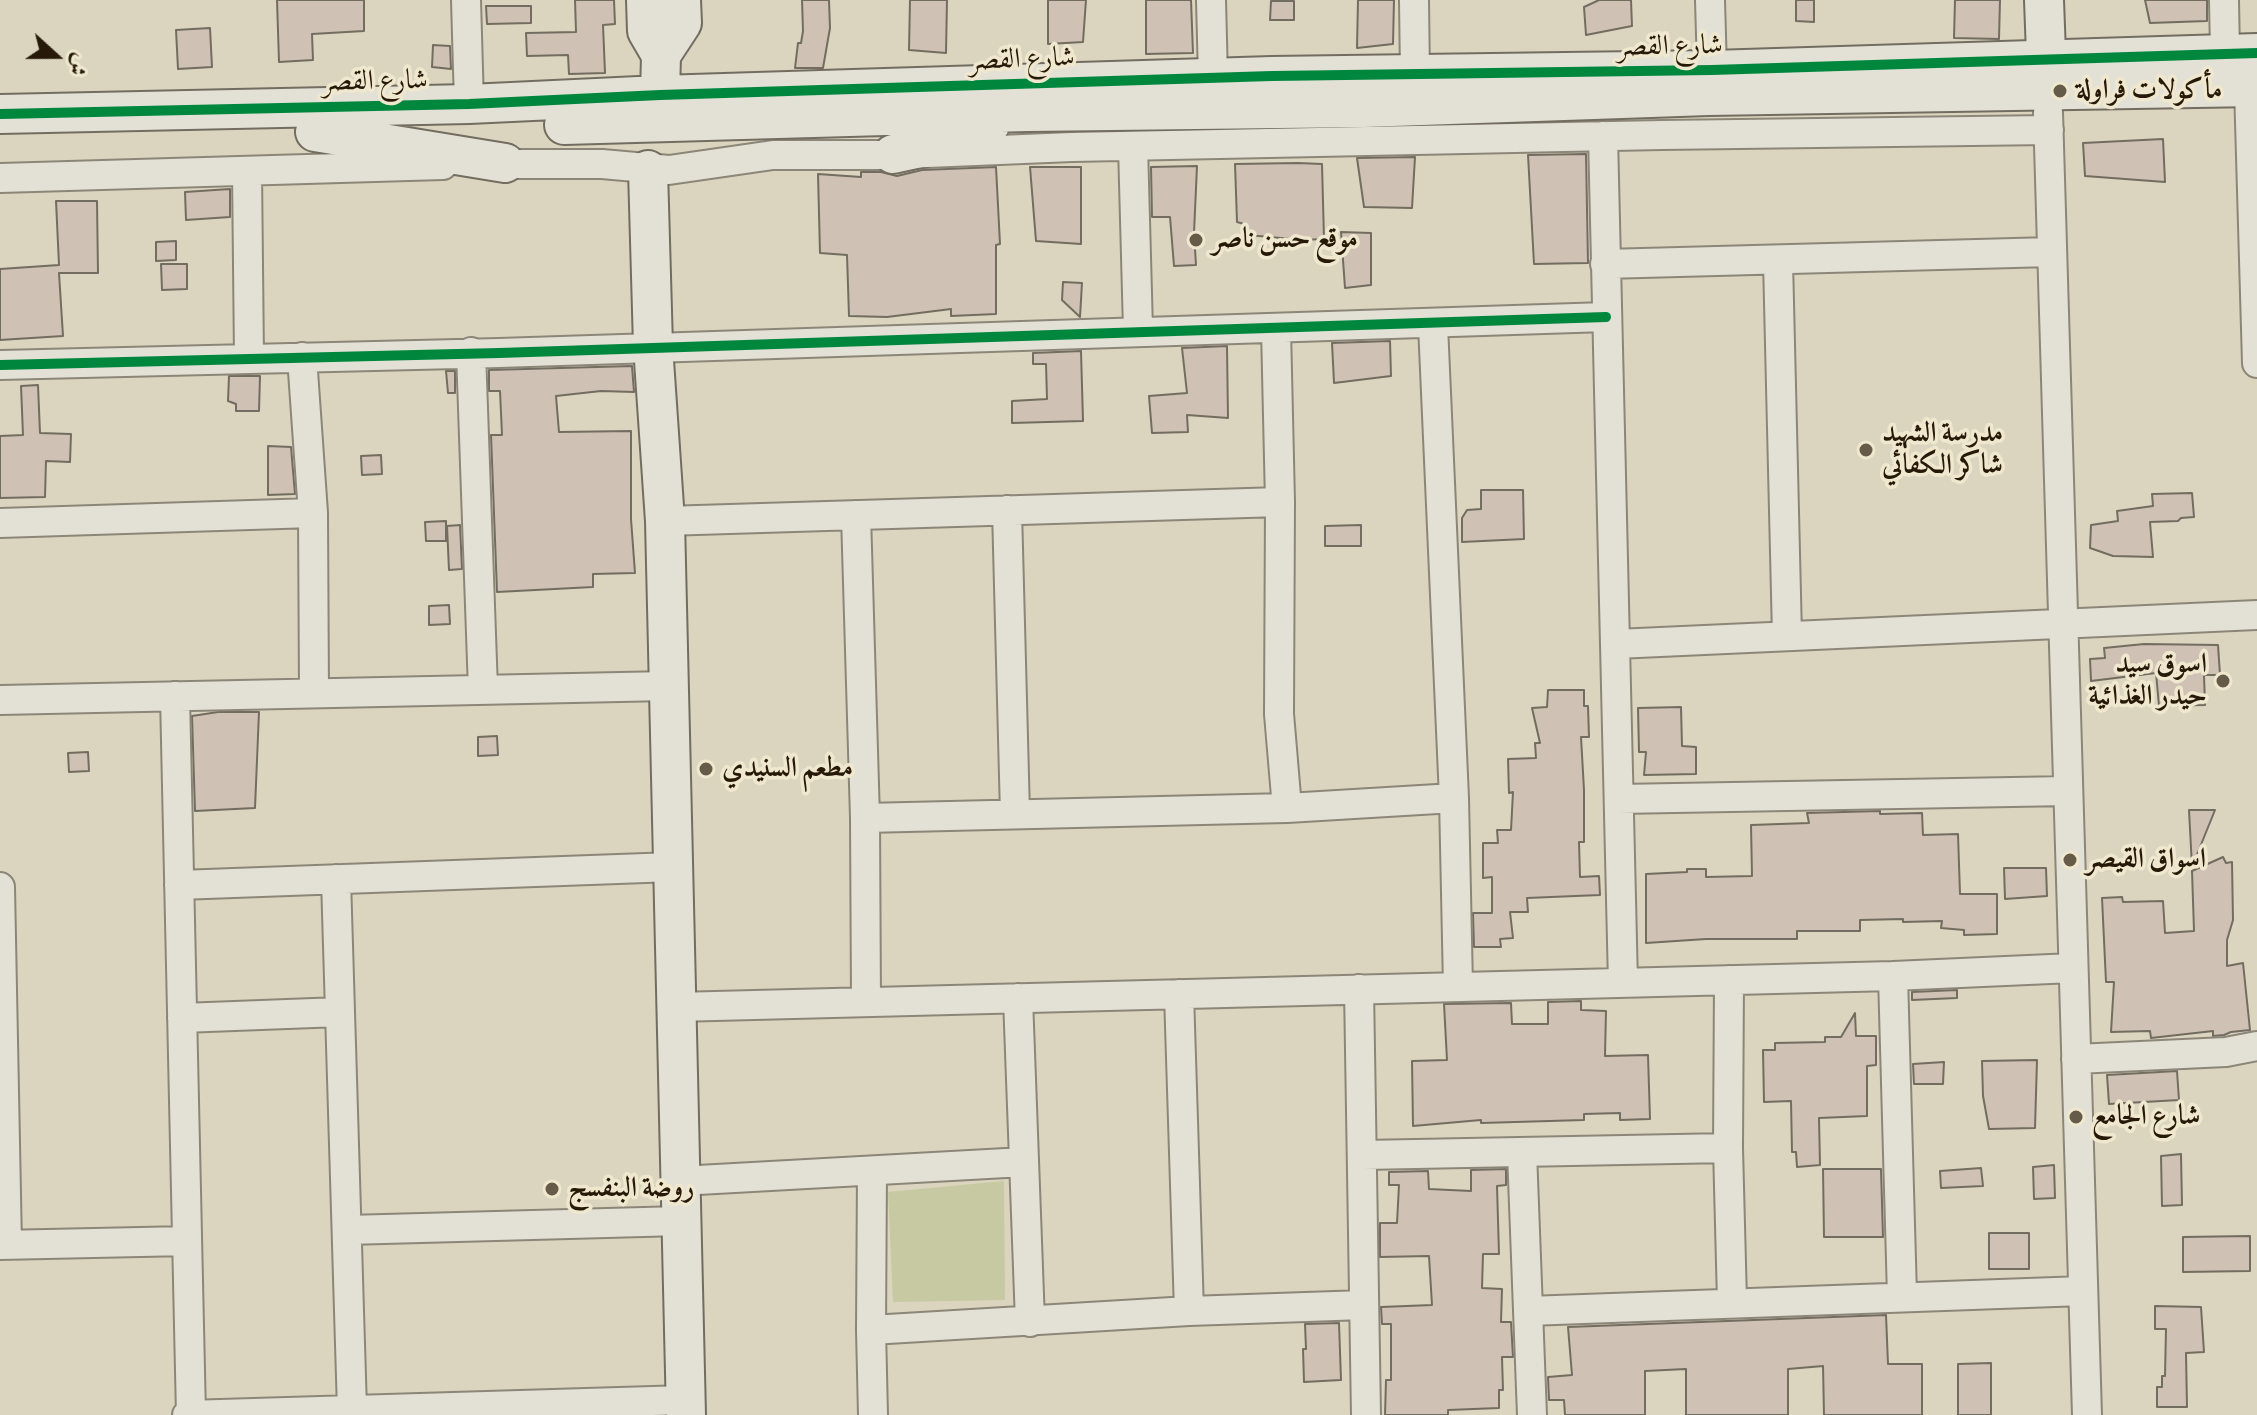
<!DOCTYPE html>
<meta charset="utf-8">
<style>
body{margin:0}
#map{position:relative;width:2257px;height:1415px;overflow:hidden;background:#dbd5bf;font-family:Alegreya,Amiri,serif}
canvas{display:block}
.north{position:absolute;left:16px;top:16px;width:80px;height:80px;-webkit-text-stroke:6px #efe8ce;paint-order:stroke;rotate:111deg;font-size:22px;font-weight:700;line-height:32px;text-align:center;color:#261908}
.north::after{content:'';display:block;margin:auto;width:28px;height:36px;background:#261908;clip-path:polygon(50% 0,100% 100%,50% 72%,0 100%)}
</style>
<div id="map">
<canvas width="2257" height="1415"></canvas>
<div class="north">ش</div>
</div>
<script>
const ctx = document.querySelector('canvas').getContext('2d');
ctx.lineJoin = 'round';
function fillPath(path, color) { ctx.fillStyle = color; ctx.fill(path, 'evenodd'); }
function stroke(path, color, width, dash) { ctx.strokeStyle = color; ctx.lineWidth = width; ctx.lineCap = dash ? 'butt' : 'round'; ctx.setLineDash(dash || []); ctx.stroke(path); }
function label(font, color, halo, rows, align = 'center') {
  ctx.font = font + ' Alegreya,Amiri,serif'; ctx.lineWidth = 7; ctx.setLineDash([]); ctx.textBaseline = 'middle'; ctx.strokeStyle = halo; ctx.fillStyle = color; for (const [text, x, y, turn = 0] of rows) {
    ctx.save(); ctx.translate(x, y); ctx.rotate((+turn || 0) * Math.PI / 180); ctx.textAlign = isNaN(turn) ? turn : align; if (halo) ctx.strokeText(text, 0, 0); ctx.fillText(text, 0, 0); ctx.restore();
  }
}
fillPath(new Path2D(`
 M1004,1181L1005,1300L893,1302L888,1192Z`), '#c7c9a3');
const building = new Path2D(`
 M277,0H364V31L312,34L313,60L279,62Z
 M575,0H614L615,24L603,25L605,73L569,74L568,55L527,56L526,33L576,32Z
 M802,0H829L830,28L823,68H795L798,43H801L803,31Z
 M910,0H947L946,53L909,50Z
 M1048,0H1086L1083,42L1048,44Z
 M1146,0H1191L1193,53L1146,54Z
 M1358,0H1394L1393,44L1357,48Z
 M1599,0H1631L1632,26L1586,35L1584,7Z
 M1796,0H1814V22L1796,21Z
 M1955,0H2000L1999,39L1954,38Z
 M2145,0H2207V21L2150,23Z
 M1271,1H1294V20H1270Z
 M486,6H531V23L487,24Z
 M210,28L212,67L178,69L176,30Z
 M433,45L450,46L451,69L432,67Z
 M2163,139L2165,182L2085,176L2083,143Z
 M1586,154L1588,263L1534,264L1528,155Z
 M1415,157L1412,208L1364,207L1357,158Z
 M1298,163L1322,164L1324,239L1302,240L1248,235L1244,224L1237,222L1235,164Z
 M1197,166L1194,233L1196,265L1174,266L1170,217H1152L1151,167Z
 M996,167L1000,244L996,245V314L951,316V309L887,317L849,316L847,255L820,253L818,174L861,177V172H881L897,176L922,170Z
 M1030,167H1081V244L1036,241Z
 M230,189V217L186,220L185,192Z
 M56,201H97L98,273H59L63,336L0,340V269L59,265Z
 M1341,232L1371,233V285L1345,288Z
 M176,241V260L156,261V242Z
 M161,264H187V289L162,290Z
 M1063,282L1082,283L1080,317L1062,300Z
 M1390,341L1391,376L1334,383L1332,343Z
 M1227,346L1228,418L1187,415L1188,432L1152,433L1149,396L1187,393L1182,348Z
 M1081,351L1083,421L1012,423V401L1047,399L1046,364H1033V353Z
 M632,366L634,392L601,391L556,396L559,432L631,431V519L635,573L593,574V587L497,592L491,435H502L500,391H489V370Z
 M446,371H455V393H448Z
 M229,376H260L259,411H236V404L228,401Z
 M38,385L40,433L71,434L70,462L46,461L45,497L0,498V436L23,435L21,386Z
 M268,446L291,447L295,494L268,495Z
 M381,455L382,474L362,475L361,456Z
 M1481,490H1523L1524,539L1462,542V518L1467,510L1481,509Z
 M2192,493L2194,517L2181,518L2178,521L2150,522L2153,557L2113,556L2090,548L2091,525L2118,521L2117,511L2153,506L2152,494Z
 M446,521V541H426L425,522Z
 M460,525L462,569L449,570L447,526Z
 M1361,525V546H1325V526Z
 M449,605L450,624L429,625V606Z
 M2144,644L2218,645L2220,675H2204L2205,705L2159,706L2156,673L2091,681L2090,659L2105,658L2104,648Z
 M1548,690H1584V706H1588L1589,737H1581L1584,790V842H1579L1580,877L1599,876L1600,895L1527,898L1528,912H1510L1513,938L1500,939L1501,947H1474L1473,913H1492V877L1483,878V843H1498L1497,830H1511L1513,792L1509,793L1508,759L1536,758L1535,743H1540L1532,708L1547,707Z
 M1681,707L1682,746L1696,747V774L1644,775L1646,752H1639L1638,708Z
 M218,712H259L255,808L195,811L192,716Z
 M497,736L498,755L478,756V737Z
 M88,752L89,771L69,772L68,753Z
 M2189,810H2215L2192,867Z
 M1880,811V814L1922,813L1923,835L1958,834L1960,894H1997V934L1964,935V930L1941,928L1942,921L1903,922V919L1860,920V931H1797V939H1706L1646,943V874L1687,872V869H1706V877L1752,876L1751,825L1809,823L1807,813Z
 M2223,857L2226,863L2232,862L2233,920L2227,940V966L2243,963L2250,1030L2231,1032L2224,1035L2213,1036V1031L2151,1038L2150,1031L2111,1032L2114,982H2106L2102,898L2122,897L2123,902L2163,901L2165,933L2194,931L2192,871Z
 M2004,868H2046L2047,896L2005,899Z
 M1957,990V998L1912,1000V992Z
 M1581,1001V1010L1606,1011L1605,1056L1648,1055L1650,1119L1620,1120V1113L1584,1114V1120L1481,1123V1120L1413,1126L1412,1061L1447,1060L1444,1004L1511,1003L1512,1024H1548V1002Z
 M1855,1013L1856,1036H1876V1065L1867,1066V1116L1819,1118L1820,1165L1797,1167L1796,1152H1792L1791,1101L1764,1102L1763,1050H1775V1043L1825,1042V1037H1841Z
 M2037,1060L2035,1128L1989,1129L1983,1096L1982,1061Z
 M1944,1062L1943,1084H1914L1913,1064Z
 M2177,1071L2179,1100L2109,1104L2107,1075Z
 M2181,1154L2182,1205L2162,1206L2161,1156Z
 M2054,1165L2055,1198L2034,1199L2033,1167Z
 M1981,1168L1983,1186L1941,1188L1940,1171Z
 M1506,1169V1185L1497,1186L1499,1254H1483L1482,1288L1502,1289L1501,1322H1511L1513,1357H1502L1503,1390H1499V1408L1448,1410V1415H1385L1386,1380H1391V1324H1382L1381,1307L1432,1305L1429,1256L1380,1257V1223H1397L1399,1185H1389V1172L1428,1171L1429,1189L1471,1191V1170Z
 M1823,1169H1881L1883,1237H1824Z
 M1989,1233H2029V1269H1989Z
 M2250,1236V1271L2183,1272V1237Z
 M2155,1306L2201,1307L2204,1352L2186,1353L2187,1407H2157V1387H2162V1376H2165L2166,1329H2155Z
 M1886,1315L1888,1364H1922V1415H1824L1823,1366L1788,1369V1415H1686V1369L1645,1371V1415H1565L1564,1400H1549L1548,1377L1572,1375L1568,1327Z
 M1339,1323L1341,1380L1304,1382L1303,1349H1306L1305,1324Z
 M1991,1363V1415H1958V1364Z`);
fillPath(building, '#cfc1b3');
stroke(building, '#726d60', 2);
const street = new Path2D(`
 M466,0L469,104
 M1211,0L1213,78
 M1414,0L1415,76
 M1710,0L1712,70
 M2224,0L2225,53
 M2249,87L2257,363
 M2048,112L2087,1415
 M1603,136L1623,983
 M1133,146L1138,330
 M485,164H602L669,170L773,155H879L1072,147L1662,135L2049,130
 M247,171L249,358
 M0,178L443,165
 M1778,261L1787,636
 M1605,264L2051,252
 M1433,325L1454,798L1458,987
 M1276,329L1280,502L1279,714L1287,808
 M471,352L483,690
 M302,357L313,513L314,693
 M0,365L499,353L1606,317
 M1007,510L1015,814
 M856,515L865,818L866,1002
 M665,521L1280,502
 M0,523L313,513
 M1616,644L2257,615
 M175,696L191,1415
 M0,700L668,686
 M1619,799L2068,791
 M865,818L1287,808L1454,798
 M336,879L352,1410
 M179,885L673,867
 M0,887L7,1245
 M1893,976L1902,1296
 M1729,980L1728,1148L1732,1302
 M1359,989L1366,1415
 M1179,994L1189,1311
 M1018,998L1030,1322
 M676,1007L1893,976L2073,968
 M182,1018L340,1012
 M2076,1059L2226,1052L2257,1046
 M1522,1152L1532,1415
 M1363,1155L1728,1148
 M872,1171L871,1330L873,1415
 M680,1181L1024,1162
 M347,1230L681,1221
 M0,1245L187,1241
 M1528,1311L2083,1291
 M871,1330L1189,1311L1364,1305
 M187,1415L686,1400`);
const secondary = new Path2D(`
 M646,0L647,31L661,55
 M2044,0L2047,81
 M660,95L661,55L682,23L681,0
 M0,114L469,104L660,95L1272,76L1712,70L2257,53
 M564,125L1027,112L1363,108L1708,96L2257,87
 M315,132L505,163
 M893,154L925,147L990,125
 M648,170L653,346L665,521L686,1415`);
stroke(street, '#8c8678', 32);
stroke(secondary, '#726d60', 42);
stroke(street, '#e3e0d5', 28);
stroke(secondary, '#e3e0d5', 38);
stroke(new Path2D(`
 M0,114L469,104L660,95L1272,76L1712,70L2257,53
 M0,365L499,353L1606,317`), '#00873e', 10);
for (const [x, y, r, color] of [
 [2060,91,8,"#655b48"],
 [1196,240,8,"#655b48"],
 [1866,450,8,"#655b48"],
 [2223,681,8,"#655b48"],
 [706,769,8,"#655b48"],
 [2070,860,8,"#655b48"],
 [2076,1117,8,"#655b48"],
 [552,1189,8,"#655b48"]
]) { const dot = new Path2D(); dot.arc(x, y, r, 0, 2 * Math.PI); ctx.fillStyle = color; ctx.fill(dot); stroke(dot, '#efe8ce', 3); }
label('28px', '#261908', '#efe8ce', [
 ["شارع القصر",1670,47,-1],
 ["شارع القصر",1022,60,-2],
 ["شارع القصر",375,82,-1]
]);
label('bold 28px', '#261908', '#efe8ce', [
 ["مأكولات فراولة",2076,91],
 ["موقع حسن ناصر",1212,240],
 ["مدرسة الشهيد",1882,434],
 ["شاكر الكفائي",1882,466],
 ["اسوق سيد",2207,665,"right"],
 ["حيدر الغذائية",2207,697,"right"],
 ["مطعم السنيدي",722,769],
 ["اسواق القيصر",2086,860],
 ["شارع الجامع",2092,1117],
 ["روضة البنفسج",568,1189]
], 'left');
</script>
